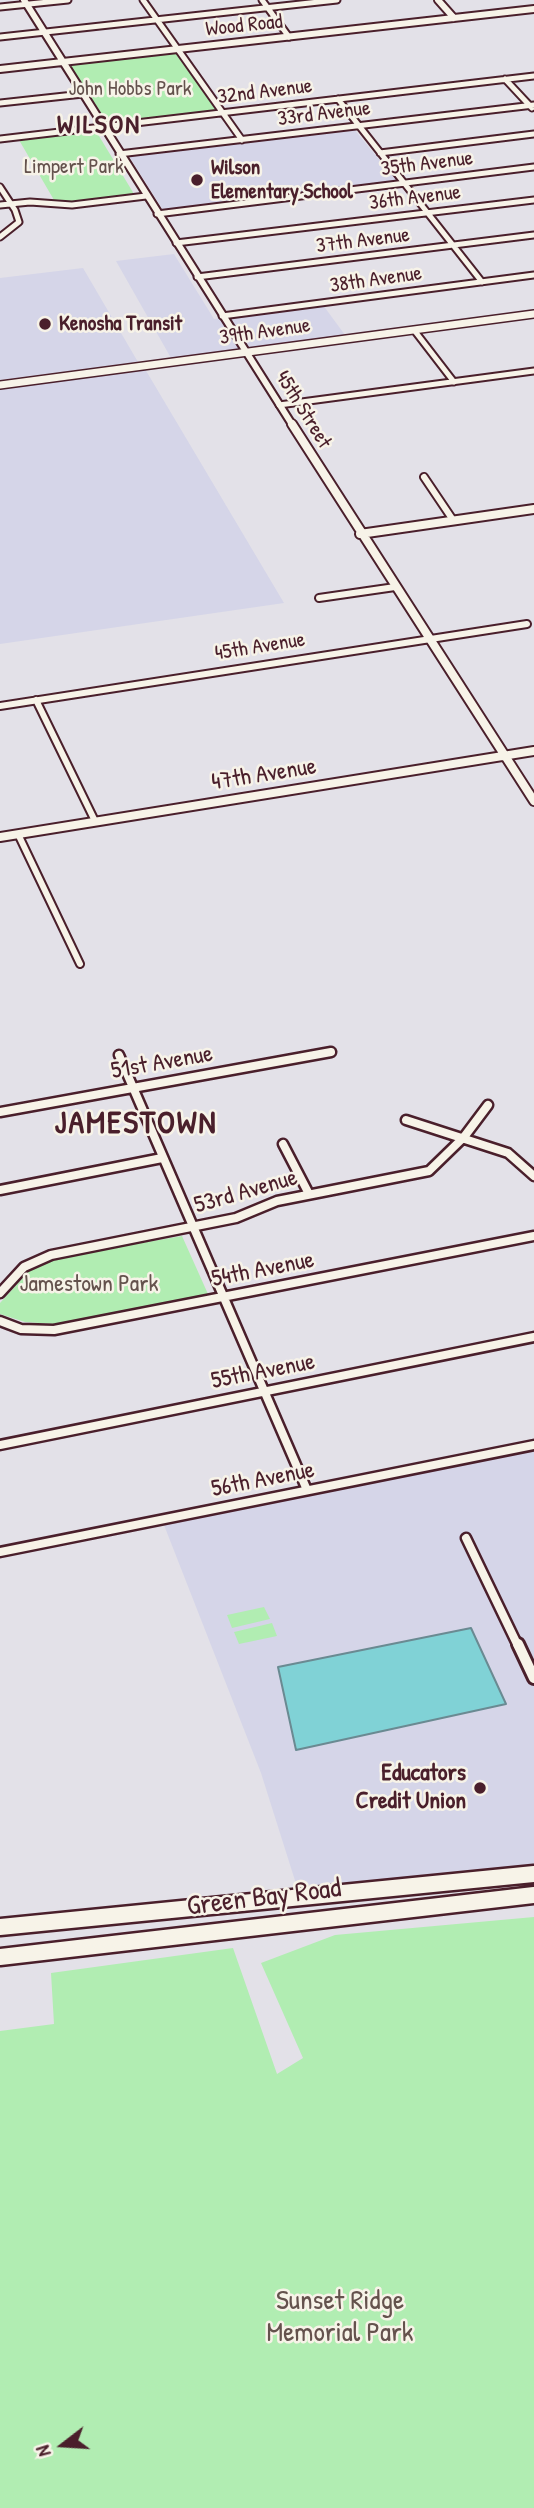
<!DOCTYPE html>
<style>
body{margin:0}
#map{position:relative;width:534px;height:2508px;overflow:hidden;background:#e3e1e8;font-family:"Patrick Hand",sans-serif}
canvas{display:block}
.north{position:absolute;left:28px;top:2410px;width:70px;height:70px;-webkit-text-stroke:5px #f7f3e8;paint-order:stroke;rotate:253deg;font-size:19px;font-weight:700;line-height:28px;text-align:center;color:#4a1f2b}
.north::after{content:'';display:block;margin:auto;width:24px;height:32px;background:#4a1f2b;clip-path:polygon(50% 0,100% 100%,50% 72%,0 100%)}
</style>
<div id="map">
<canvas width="534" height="2508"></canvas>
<div class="north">N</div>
</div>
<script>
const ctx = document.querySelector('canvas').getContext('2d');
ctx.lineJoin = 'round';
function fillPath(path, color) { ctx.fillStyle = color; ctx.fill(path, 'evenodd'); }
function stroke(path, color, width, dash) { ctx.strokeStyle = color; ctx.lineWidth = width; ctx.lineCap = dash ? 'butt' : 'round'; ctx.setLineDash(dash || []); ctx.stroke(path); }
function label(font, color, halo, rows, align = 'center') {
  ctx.font = font + ' "Patrick Hand",sans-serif'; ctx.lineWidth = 5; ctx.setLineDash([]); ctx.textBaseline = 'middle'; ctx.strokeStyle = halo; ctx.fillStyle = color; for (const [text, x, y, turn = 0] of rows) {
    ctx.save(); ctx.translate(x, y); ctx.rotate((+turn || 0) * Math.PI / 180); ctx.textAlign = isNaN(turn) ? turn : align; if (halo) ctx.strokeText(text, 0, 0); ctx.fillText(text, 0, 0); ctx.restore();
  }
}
fillPath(new Path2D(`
 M353,128L397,181L163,210L129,156Z
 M174,254L214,319L323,305L345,335L171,358L116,261Z
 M83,268L138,362L0,380V278Z
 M145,369L284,603L0,644V388Z
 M534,1450V1866L298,1890L261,1773L164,1525Z`), '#d5d5e8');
fillPath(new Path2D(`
 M174,51L218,112L109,125L68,63Z
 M96,131L134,194L69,202L54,200L19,140Z
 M182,1236L208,1294L54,1324L25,1322L0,1314V1303L30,1270L54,1258Z
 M264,1607L270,1619L232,1628L227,1615Z
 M272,1623L277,1636L239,1644L234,1632Z
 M534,1917V2508H0V2031L54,2024L51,1973L233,1948L277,2074L303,2058L261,1963L335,1935Z`), '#b1edb2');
const water = new Path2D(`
 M471,1628L506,1704L296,1750L278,1667Z`);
fillPath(water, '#80d2d6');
stroke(water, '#6a8a92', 2);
const minorFar3 = new Path2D(`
 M143,0L242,140
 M262,0L289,37
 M0,7L68,0
 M0,37L337,0
 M505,79L532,108
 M338,99L482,282
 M0,103L83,94
 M0,139L534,76
 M380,153L534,134
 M119,154L534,105
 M0,187L15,210L19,222L0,237
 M0,205L30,202L72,205L146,196
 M157,214L534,167
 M176,243L534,200
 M197,277L534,235
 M222,316L534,275
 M414,330L454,382
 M279,405L534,371`);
const minorFar2 = new Path2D(`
 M424,477L453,520
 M319,598L395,587
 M36,700L95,821
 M0,706L527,624
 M18,834L80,964`);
const minorFar1 = new Path2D(`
 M119,1055L307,1490
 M0,1112L331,1052
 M406,1120L508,1153L534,1176
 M283,1144L309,1194
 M0,1190L162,1158
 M0,1293L24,1267L51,1255L236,1218L277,1201L429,1171L464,1137L488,1105
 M0,1321L21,1329L54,1330L534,1236
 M0,1445L534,1337
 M466,1538L518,1646
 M0,1552L534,1445`);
const minor = new Path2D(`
 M518,1644L534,1678`);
const tertiaryFar1 = new Path2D(`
 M24,0L293,426
 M438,0L454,18
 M0,69L534,9`);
const tertiary = new Path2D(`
 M292,424L534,801
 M360,534L534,509
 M0,837L534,751`);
const secondary = new Path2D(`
 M0,385L534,314`);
const primary = new Path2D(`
 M0,1927L534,1874
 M0,1957L534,1895`);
stroke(minorFar3, '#4a1f2b', 9);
stroke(minorFar2, '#4a1f2b', 10);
stroke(minorFar1, '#4a1f2b', 13);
stroke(minor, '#4a1f2b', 16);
stroke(tertiaryFar1, '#4a1f2b', 10);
stroke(tertiary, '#4a1f2b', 12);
stroke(secondary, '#4a1f2b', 10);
stroke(primary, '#4a1f2b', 21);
stroke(minorFar3, '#f7f3e8', 5);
stroke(minorFar2, '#f7f3e8', 6);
stroke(minorFar1, '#f7f3e8', 8);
stroke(minor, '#f7f3e8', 10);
stroke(tertiaryFar1, '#f7f3e8', 6);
stroke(tertiary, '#f7f3e8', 8);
stroke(secondary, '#f7f3e8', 7);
stroke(primary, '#f7f3e8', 16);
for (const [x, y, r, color] of [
 [197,180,7,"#4a1f2b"],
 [45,324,7,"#4a1f2b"],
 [480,1788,7,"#4a1f2b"]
]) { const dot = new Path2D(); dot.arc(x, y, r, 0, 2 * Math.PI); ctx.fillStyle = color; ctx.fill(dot); stroke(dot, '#f7f3e8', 2.5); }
label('21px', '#4a1f2b', '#f7f3e8', [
 ["Wood Road",244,26,-6],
 ["32nd Avenue",265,92,-7],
 ["33rd Avenue",324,114,-7],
 ["35th Avenue",427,164,-7],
 ["36th Avenue",415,198,-7],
 ["37th Avenue",363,241,-7],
 ["38th Avenue",376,280,-8],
 ["39th Avenue",265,332,-8],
 ["45th Street",303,410,58],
 ["45th Avenue",260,647,-9]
]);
label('21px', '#64524d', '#f7f3e8', [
 ["John Hobbs Park",130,89],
 ["Limpert Park",74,167]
]);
label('bold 21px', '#4a1f2b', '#f7f3e8', [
 ["Wilson",211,168],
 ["Elementary School",211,192],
 ["Kenosha Transit",59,324]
], 'left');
label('24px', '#4a1f2b', '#f7f3e8', [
 ["47th Avenue",264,775,-9],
 ["51st Avenue",162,1063,-10],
 ["53rd Avenue",246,1192,-16],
 ["54th Avenue",263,1270,-11],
 ["55th Avenue",263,1372,-11],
 ["56th Avenue",263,1480,-11]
]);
label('24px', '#64524d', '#f7f3e8', [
 ["Jamestown Park",89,1285]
]);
label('bold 24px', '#4a1f2b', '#f7f3e8', [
 ["Educators",466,1774],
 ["Credit Union",466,1802]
], 'right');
ctx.letterSpacing = '2px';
label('bold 26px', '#4a1f2b', '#f7f3e8', [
 ["WILSON",99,126]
]);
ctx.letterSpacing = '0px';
label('28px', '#4a1f2b', '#f7f3e8', [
 ["Green Bay Road",264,1898,-7]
]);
label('28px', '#64524d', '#f7f3e8', [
 ["Sunset Ridge",340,2302],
 ["Memorial Park",340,2334]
]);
ctx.letterSpacing = '2px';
label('bold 32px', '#4a1f2b', '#f7f3e8', [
 ["JAMESTOWN",136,1124]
]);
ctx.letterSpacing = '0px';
</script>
